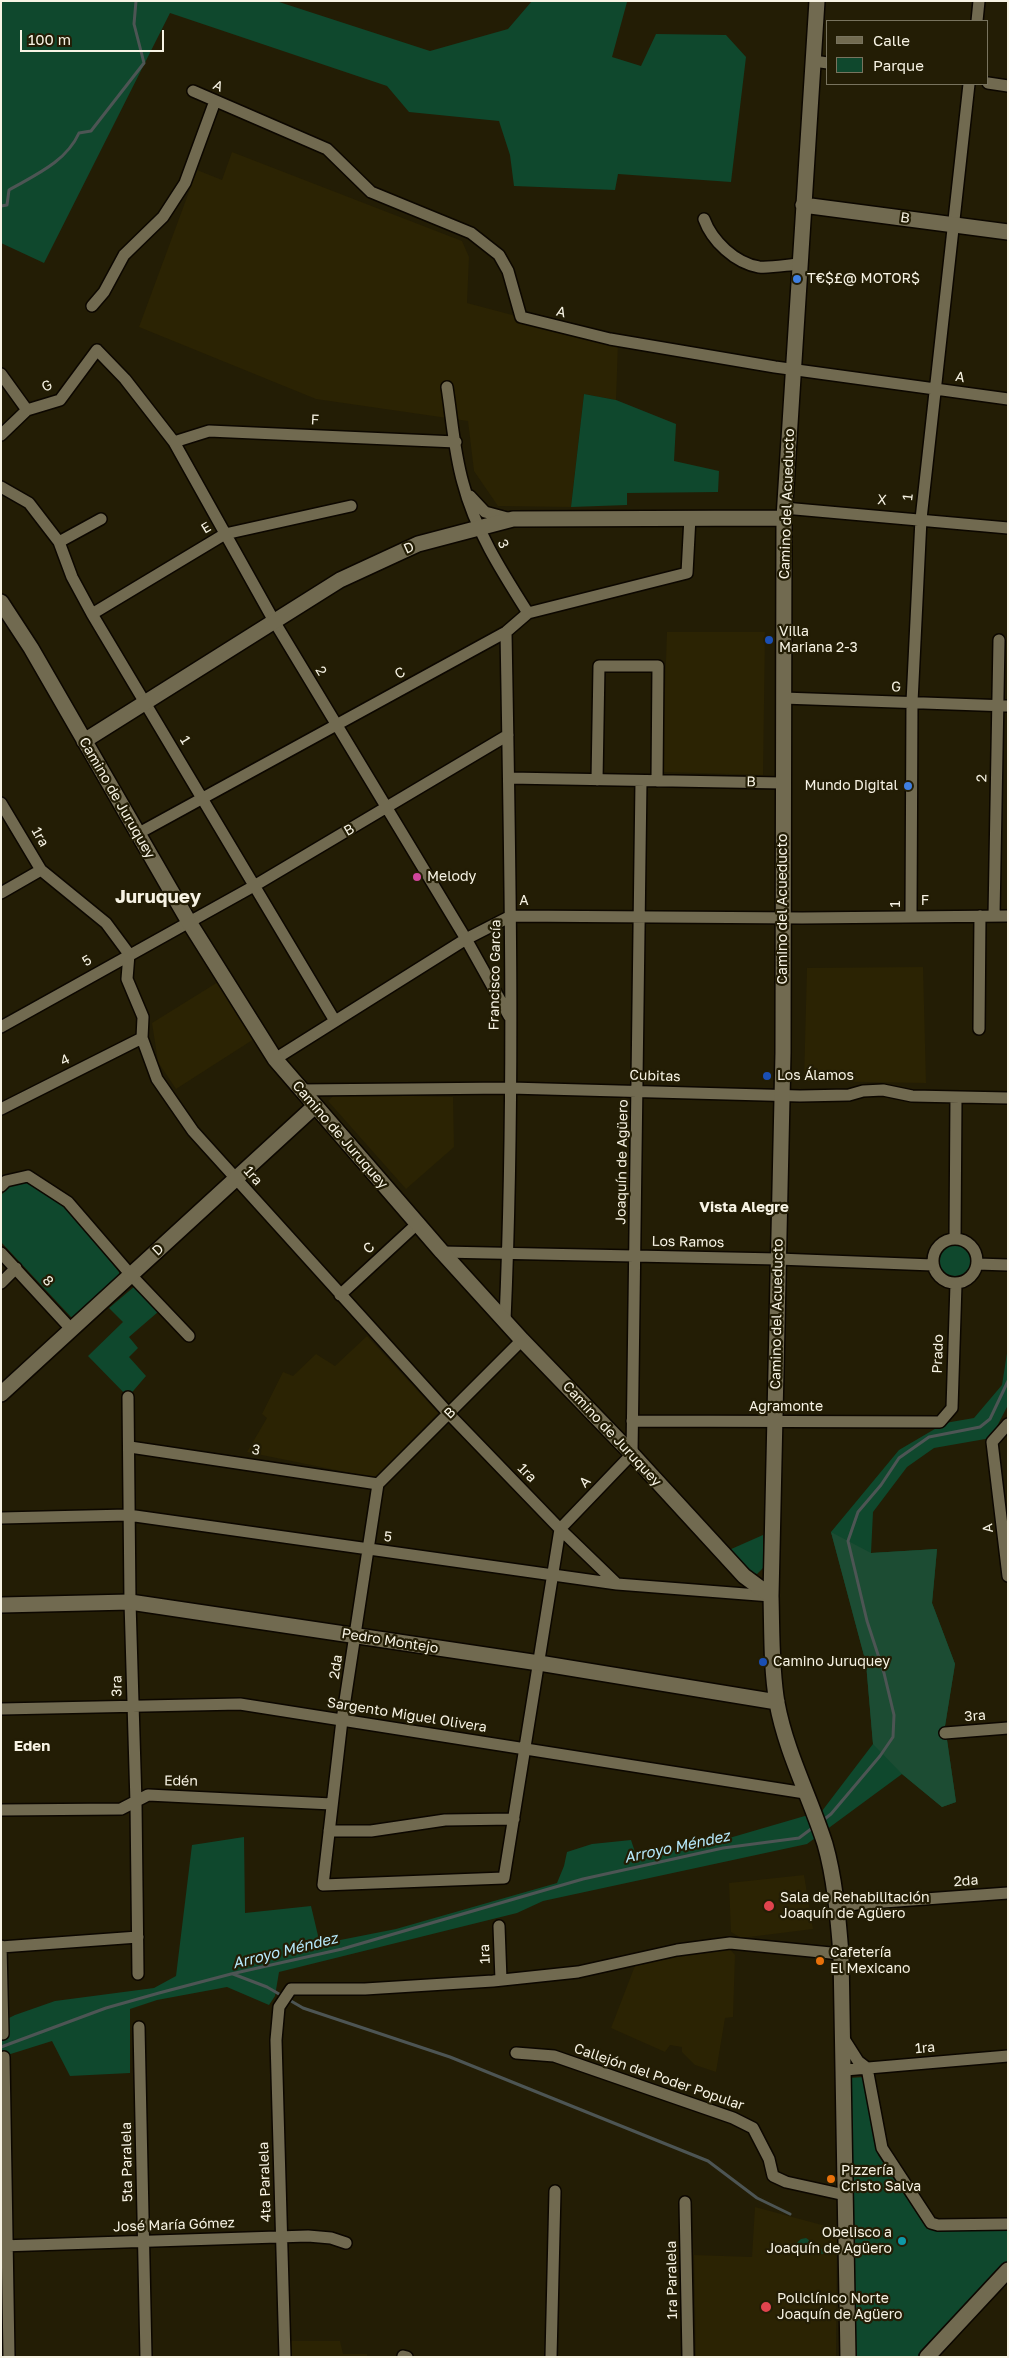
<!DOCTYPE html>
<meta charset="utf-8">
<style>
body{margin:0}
#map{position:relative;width:1009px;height:2358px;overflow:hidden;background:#231d05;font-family:"Golos Text",sans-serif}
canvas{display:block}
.frame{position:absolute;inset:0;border:2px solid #f7f3e4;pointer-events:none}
.legend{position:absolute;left:826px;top:20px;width:162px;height:65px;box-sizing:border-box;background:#231d05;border:1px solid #78735e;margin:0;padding:6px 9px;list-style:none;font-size:15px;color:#f7f3e4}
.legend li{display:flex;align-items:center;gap:10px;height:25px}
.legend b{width:25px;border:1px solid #78735e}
.scale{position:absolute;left:20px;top:30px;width:144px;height:22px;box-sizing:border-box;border:2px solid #f7f3e4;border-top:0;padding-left:6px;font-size:15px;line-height:18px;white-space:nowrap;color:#f7f3e4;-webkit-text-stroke:4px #231d05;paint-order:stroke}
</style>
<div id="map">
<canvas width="1009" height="2358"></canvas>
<div class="frame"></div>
<ul class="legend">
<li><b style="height:6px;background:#716a50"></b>Calle</li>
<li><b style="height:14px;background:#0f482d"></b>Parque</li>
</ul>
<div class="scale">100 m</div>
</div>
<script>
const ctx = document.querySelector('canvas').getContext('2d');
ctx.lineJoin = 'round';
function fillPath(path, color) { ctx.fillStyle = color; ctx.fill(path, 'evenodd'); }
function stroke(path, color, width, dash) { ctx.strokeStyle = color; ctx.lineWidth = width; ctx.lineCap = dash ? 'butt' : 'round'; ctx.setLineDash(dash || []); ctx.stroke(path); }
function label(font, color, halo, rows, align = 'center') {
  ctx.font = font + ' "Golos Text",sans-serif'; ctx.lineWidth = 4.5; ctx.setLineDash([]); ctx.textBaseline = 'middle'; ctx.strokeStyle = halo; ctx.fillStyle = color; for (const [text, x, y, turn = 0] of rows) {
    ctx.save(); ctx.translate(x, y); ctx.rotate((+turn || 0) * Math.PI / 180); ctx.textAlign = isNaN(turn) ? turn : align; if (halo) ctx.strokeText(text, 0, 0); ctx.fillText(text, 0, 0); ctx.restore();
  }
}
fillPath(new Path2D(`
 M232,152L462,241L469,257L467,303L618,343L616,400L584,394L571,507L498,506L474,471L468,421L316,399L139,327L197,170L222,180Z
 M667,632H765L763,775L662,772Z
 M923,967L926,1083L804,1081L807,968Z
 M218,982L254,1039L176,1089L158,1062L152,1023Z
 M335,1094L453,1097L454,1147L406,1189L328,1101Z
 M367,1336L438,1413L375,1478L247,1452L267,1418L262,1414L283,1372L293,1376L316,1354L335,1366Z
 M804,1875L813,1929L741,1938L731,1932L729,1883Z
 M727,1946L735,1955L733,2017L725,2018L716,2072L695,2065L682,2052V2047L670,2045L665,2052L611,2028L636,1963Z
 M755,2207L837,2229L836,2357H696L694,2255L752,2257Z
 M290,2341H340L343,2354H367V2357H291Z`), '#2b2303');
fillPath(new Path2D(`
 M1,1H276L430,51L508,29L532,1L627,2L612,57L641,66L656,34L726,35L746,57L731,182L618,174L615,190L514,186L510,155L499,121L409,112L387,86L170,13L44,263L1,243Z
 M584,394L616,400L676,424L674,461L719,471L718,492L627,493V505L571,507Z
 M23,1181L66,1206L119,1272V1275L76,1317H71L1,1242V1195L14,1183Z
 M939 1262a17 17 0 1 1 34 0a17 17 0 1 1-34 0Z
 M135,1286L158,1312L129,1337L138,1348L129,1357L146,1376L128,1397L88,1356L123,1322L109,1308Z
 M1008,1347V1405L991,1438L934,1448L907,1467L873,1512L871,1553L937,1549L932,1603L955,1664L945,1726L956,1802L942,1807L902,1774L807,1844L543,1901L517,1913L279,1972L275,1996L269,2005L227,1987L157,2000L130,2009V2073L70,2076L52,2041L1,2057V2022L15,2015L55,2001L154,1988L176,1976L192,1845L244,1837L245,1913L311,1906L320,1944L396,1929L557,1883L564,1866L567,1852L592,1844L631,1840L637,1858L719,1841L822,1811L873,1744L866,1663L831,1532L899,1450L945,1423L974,1418L1002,1385Z
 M763,1535V1568L757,1574L750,1573L729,1550Z
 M864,2077L878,2155L927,2229L1008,2228V2265L921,2357H853L849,2078Z
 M806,2238L828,2253V2254L792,2253L791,2248L801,2239Z`), '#0f482d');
fillPath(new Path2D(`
 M831,1532L871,1553L937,1549L932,1603L955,1664L945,1726L956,1802L942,1807L902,1774L873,1744L866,1663Z`), '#1c4c33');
stroke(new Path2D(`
 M1,206L7,205L9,190C35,175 66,162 79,133L91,131L144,63L134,24L136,1
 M822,1821L831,1814L880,1756L893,1737L894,1715L884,1673L867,1621L848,1541L858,1512L881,1485L899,1458L929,1437L980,1427L990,1419L1008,1381
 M233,1974L267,1987L303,2008L450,2057L708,2161L757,2198L790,2214
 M1,2047L106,2008L159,1993L231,1974L342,1949L583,1879L723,1848L799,1838L815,1826`), '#4d5554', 3);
const street = new Path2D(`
 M977,21L979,1
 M813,61L828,63
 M988,83L1008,86
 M193,91L327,149L371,192L471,233L499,255L508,271L521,317L610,339L775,367L1008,399
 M704,219C712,241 735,263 759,267C771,268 786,265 799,264
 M92,306L104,292L124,255L163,217L185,183L215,101
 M1,374L27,410
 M447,387C452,419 454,452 463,483C475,530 502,572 528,613
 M1,435L27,410L60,400L97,350L125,379L174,442L274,621L466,939L509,1016
 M174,442L209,431L456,442
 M1,487L29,503L59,542L72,577L92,614L335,1021
 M470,496L485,512L511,519
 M784,508L1008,528
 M59,542L101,519
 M92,614L225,534L351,506
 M783,698L1008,706
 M509,778L782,783
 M597,780L599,666H658L657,781
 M1,803L41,870L106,923L129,954L127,979L143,1017L142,1038L157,1079L193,1131L449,1414L560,1529L617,1584
 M139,833L506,632L528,613L687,573L690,517
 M1,893L41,870
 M911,916L912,702L921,519L969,84
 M994,916L999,640
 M1,1027L254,886L508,735
 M979,1029L980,916
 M275,1059L466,939L511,916L802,918L1008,916
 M300,1090L510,1088L800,1096L849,1095L863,1091L883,1090L912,1096L1008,1098
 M1,1109L142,1038
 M1,1186L6,1181L28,1176L68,1202L131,1275L189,1336
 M933 1261a22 22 0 1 1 44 0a22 22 0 1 1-44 0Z
 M955,1239L956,1098
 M442,1252L778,1259L933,1265
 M1,1253L72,1330
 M977,1264L1008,1265
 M1,1283L16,1268
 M340,1295L417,1224
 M505,1320C515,1090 510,861 506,632
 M128,1397L130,1602L136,1803L138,1974
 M632,1421L940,1422L952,1408L956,1284
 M1008,1424L992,1442L1008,1576
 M130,1447L378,1484
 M378,1484L342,1720L323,1885L504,1878L560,1529L632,1454L641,781
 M378,1484L522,1340
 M1,1518L128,1515L617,1584L771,1596
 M1,1709L240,1704L805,1793
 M945,1733L1008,1728
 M1,1810L121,1809L148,1795L332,1804
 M329,1831H371L445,1820L514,1819
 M836,1908L856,1904L1008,1893
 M499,1926L501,1980
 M1,1946L3,2034
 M1,1947L138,1937
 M139,2027L146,2357
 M844,2039L858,2061L867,2068L882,2148L931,2223L938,2225L1008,2224
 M516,2053L554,2056L733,2118L753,2128L769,2159L773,2176L786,2182L845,2195
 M4,2057L9,2357
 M845,2070L1008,2056
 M685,2202L688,2357
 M1,2246L308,2236L331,2238L346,2243
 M403,2356L407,2357
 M285,2357L276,2040L279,2007L291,1989H365L493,1981L578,1972L677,1950L730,1943L841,1954
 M551,2357L555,2191`);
const secondary = new Path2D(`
 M817,1L784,518L783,1053L771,1596C772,1631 771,1668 777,1703C786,1752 810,1797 825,1844C835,1879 838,1918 841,1954L848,2357
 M803,205L1008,232
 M1,602L31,648L189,922L275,1059L442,1252L522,1340L632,1454L744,1576L771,1596
 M84,741L340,580L418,544L513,519L784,518
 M1,1394L315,1106
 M1,1605L130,1602L539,1663L777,1702
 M927,2357L1008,2270`);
stroke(street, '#0c0700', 14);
stroke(secondary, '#0c0700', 18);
stroke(street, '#716a50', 11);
stroke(secondary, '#716a50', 15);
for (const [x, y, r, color] of [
 [797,279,5,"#3f7fe0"],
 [769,640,5,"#1a4fb4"],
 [908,786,5,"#3f7fe0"],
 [417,877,5,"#d1479c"],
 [767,1076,5,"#1a4fb4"],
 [763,1662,5,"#1a4fb4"],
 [769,1906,6,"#e0444e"],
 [820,1961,5,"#e8710a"],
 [831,2179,5,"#e8710a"],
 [902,2241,5,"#0f9aa8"],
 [766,2307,6,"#e0444e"]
]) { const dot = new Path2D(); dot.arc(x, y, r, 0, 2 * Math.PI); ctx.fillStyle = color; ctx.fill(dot); stroke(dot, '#231d05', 2); }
label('14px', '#f7f3e4', '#231d05', [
 ["A",218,86,24],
 ["B",905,218,8],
 ["A",561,312,14],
 ["A",960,377,9],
 ["G",47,386,-28],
 ["F",315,420,3],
 ["1",908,497,-83],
 ["X",882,500,5],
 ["Camino del Acueducto",787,504,-88],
 ["E",206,528,-31],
 ["3",503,544,64],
 ["D",409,548,-24],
 ["2",321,671,59],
 ["C",400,673,-29],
 ["G",896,687,2],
 ["1",185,740,59],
 ["2",982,778,-89],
 ["B",751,782,1],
 ["Camino de Juruquey",117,798,60],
 ["B",349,830,-30],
 ["1ra",40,837,61],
 ["A",524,901],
 ["F",925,901],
 ["1",896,904,-90],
 ["Camino del Acueducto",783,909,-90],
 ["5",87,961,-30],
 ["Francisco García",495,975,-89],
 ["4",65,1060,-27],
 ["Cubitas",655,1076,2],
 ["Camino de Juruquey",340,1135,49],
 ["Joaquín de Agüero",622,1162,-89],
 ["1ra",253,1176,48],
 ["Los Ramos",688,1242,1],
 ["C",369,1248,-43],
 ["D",158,1250,-43],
 ["8",48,1281,48],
 ["Camino del Acueducto",777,1314,-89],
 ["Prado",938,1354,-88],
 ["Agramonte",786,1407],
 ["B",450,1413,-45],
 ["Camino de Juruquey",612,1434,47],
 ["3",256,1450,9],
 ["1ra",527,1473,46],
 ["A",585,1482,-46],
 ["A",988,1528,-96],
 ["5",388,1537,8],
 ["Pedro Montejo",390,1641,9],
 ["2da",336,1667,-81],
 ["3ra",117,1686,-91],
 ["Sargento Miguel Olivera",407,1715,9],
 ["3ra",975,1716,-5],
 ["Edén",181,1781,1],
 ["2da",966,1881,-4],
 ["1ra",485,1954,-92],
 ["1ra",925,2048,-5],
 ["Callejón del Poder Popular",659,2077,19],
 ["5ta Paralela",127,2162,-91],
 ["4ta Paralela",265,2182,-92],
 ["José María Gómez",174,2225,-2],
 ["1ra Paralela",672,2280,-91]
]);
label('14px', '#f7f3e4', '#231d05', [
 ["T€$£@ MOTOR$",807,279],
 ["Villa",779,632],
 ["Mariana 2-3",779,648],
 ["Mundo Digital",898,786,"right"],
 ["Melody",427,877],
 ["Los Álamos",777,1076],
 ["Camino Juruquey",773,1662],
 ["Sala de Rehabilitación",780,1898],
 ["Joaquín de Agüero",780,1914],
 ["Cafetería",830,1953],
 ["El Mexicano",830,1969],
 ["Pizzería",841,2171],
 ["Cristo Salva",841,2187],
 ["Obelisco a",892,2233,"right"],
 ["Joaquín de Agüero",892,2249,"right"],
 ["Policlínico Norte",777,2299],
 ["Joaquín de Agüero",777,2315]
], 'left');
label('bold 15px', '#f7f3e4', '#231d05', [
 ["Vista Alegre",744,1207],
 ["Eden",32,1746]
]);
label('italic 15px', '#b6e9fb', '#231d05', [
 ["Arroyo Méndez",677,1847,-12],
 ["Arroyo Méndez",285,1951,-14]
]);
label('bold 19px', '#f7f3e4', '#231d05', [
 ["Juruquey",158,897]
]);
</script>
